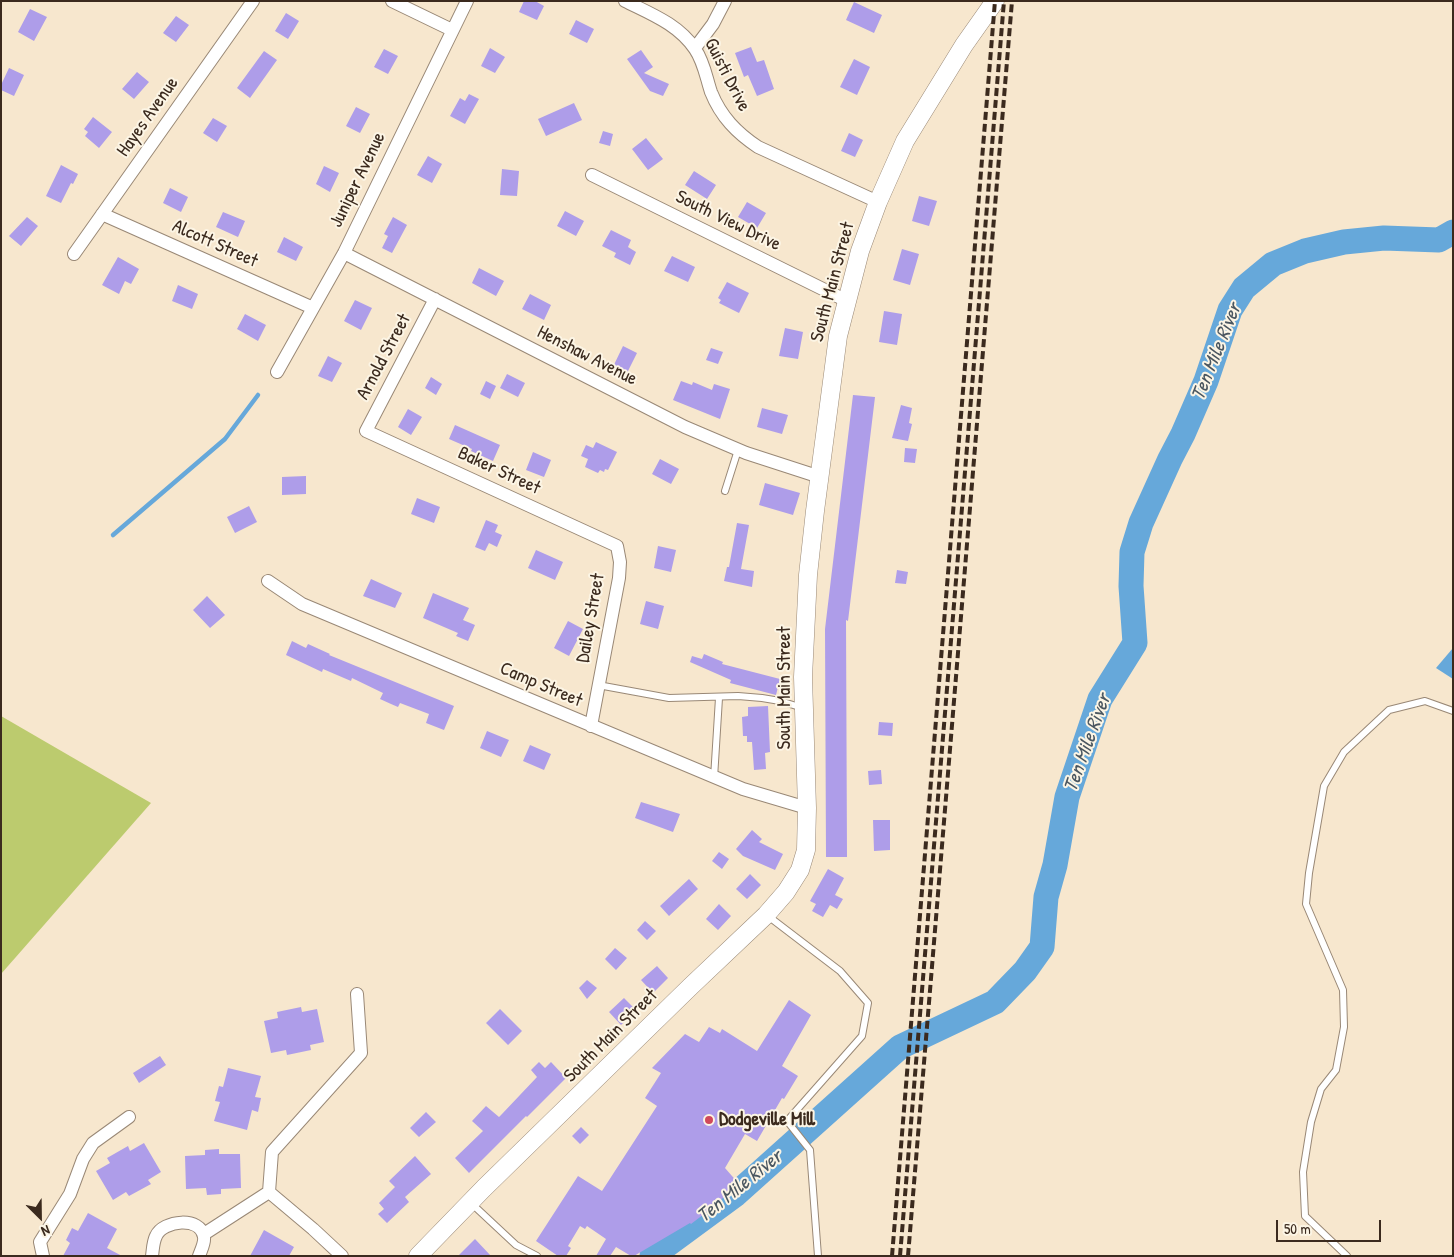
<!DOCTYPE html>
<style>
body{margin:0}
#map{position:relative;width:1454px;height:1257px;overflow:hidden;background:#f7e7ce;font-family:"Patrick Hand",sans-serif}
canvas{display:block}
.frame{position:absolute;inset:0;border:2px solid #3b2a1e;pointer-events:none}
.north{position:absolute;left:15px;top:1192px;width:50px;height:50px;-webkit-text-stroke:4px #fcf5e5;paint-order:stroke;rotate:157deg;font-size:14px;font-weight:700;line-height:20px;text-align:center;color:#3b2a1e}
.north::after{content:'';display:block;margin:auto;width:18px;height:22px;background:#3b2a1e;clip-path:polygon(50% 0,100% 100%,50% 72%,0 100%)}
.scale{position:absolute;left:1276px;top:1220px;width:105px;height:22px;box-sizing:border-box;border:2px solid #3b2a1e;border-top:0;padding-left:6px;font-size:15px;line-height:18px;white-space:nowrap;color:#3b2a1e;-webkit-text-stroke:4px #fcf5e5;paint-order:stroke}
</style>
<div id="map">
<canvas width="1454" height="1257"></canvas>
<div class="frame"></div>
<div class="north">N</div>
<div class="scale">50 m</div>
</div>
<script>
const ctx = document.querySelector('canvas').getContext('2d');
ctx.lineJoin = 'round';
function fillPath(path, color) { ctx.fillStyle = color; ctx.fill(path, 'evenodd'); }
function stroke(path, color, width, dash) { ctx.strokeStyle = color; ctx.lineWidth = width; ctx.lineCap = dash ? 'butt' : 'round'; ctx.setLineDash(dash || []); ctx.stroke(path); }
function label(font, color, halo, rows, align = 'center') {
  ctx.font = font + ' "Patrick Hand",sans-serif'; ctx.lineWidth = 4; ctx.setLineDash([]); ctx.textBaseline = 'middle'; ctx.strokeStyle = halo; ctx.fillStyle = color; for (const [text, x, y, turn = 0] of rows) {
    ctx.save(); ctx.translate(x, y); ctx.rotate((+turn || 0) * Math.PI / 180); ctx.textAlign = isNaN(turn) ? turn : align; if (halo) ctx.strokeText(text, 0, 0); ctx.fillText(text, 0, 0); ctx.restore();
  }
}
fillPath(new Path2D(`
 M1,716L151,803L1,974Z`), '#bccb6e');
fillPath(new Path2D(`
 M1453,648V679L1436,668Z`), '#66a8da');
stroke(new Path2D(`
 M113,535L225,439L258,395`), '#66a8da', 4.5);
stroke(new Path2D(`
 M652,1256L735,1195L900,1047L995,1002L1025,971L1042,947L1046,897L1055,865L1067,797L1100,699L1135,643L1131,586L1132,552L1141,523L1170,459L1183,434L1206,381L1230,310L1244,288L1273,264L1305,251L1344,242L1384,238L1439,240L1453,232`), '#66a8da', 25);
fillPath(new Path2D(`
 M524,1H535L544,6L537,20L519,12Z
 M854,2L882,15L874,33L846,20Z
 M30,9L47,17L34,41L18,32Z
 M286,13L299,21L288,39L275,31Z
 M176,16L189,25L176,42L163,33Z
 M576,20L594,29L587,43L569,34Z
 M751,47L757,62L764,60L774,89L757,96L748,75L744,77L735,53Z
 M490,48L505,57L495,73L481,66Z
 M384,49L398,56L388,74L374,67Z
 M641,50L653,67L644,73L669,84L663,96L650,91L627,59Z
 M264,51L277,60L250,98L237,88Z
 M854,59L870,67L857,95L840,87Z
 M9,68L24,75L14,96L1,90V85Z
 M137,72L149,82L134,99L122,89Z
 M469,94L479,99L465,124L450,116L460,98L465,101Z
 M574,103L582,120L546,136L538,119Z
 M356,107L370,114L360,133L346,126Z
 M93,117L112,132L99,148L85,136L88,132L84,129Z
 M213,118L227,126L217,142L203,133Z
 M603,131L613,134L610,146L599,143Z
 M849,133L863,140L855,157L841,151Z
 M646,138L663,159L648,170L632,149Z
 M428,156L442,164L432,183L417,175Z
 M61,165L78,174L73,184L71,183L61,203L46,196Z
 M324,166L339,173L330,192L316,184Z
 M502,169L519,171L517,196L500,195Z
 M694,171L716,185L707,199L685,185Z
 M170,188L188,197L181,212L163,203Z
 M919,196L937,201L929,226L912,221Z
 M747,202L766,213L757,228L738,217Z
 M565,211L584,221L576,236L557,226Z
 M223,212L245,221L238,237L216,227Z
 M27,217L38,226L21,246L9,236Z
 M393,217L407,225L392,253L382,248L388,236L384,234Z
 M611,230L631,240L628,247L636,252L630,265L614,257L616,253L602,246Z
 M284,237L303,247L296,261L277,252Z
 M902,249L919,254L910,285L893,280Z
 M672,256L695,267L688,282L664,271Z
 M118,257L139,269L131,284L125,281L119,294L102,285Z
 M479,268L504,281L496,296L472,283Z
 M727,282L749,293L739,313L719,303L721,300L718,298Z
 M178,285L198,294L192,309L172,301Z
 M530,294L551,305L544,320L522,309Z
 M355,300L372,308L361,330L344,321Z
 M884,311L902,314L897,345L879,342Z
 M245,314L266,325L258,341L237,329Z
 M785,328L803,332L798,359L779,356Z
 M623,346L637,353L625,377L611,371Z
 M711,348L723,352L718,364L706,360Z
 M328,356L342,363L332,382L318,376Z
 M507,374L525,383L518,397L500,388Z
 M431,377L442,384L436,395L425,388Z
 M486,381L496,386L490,399L480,394Z
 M681,381L692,385L693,382L712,390L714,384L730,389L720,419L673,400Z
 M853,395L875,397L848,621L846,620L847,857H826L825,629Z
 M901,405L912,408L909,423L912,424L908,441L892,438Z
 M762,408L788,415L782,434L757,427Z
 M408,409L422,417L411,435L398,427Z
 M455,425L500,445L493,461L471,451L472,449L449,439Z
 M596,442L617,452L608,470L605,469L604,472L600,470L598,473L585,467L588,459L581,456L586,445L593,448Z
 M905,448L917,449L915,463L904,462Z
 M533,452L551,460L544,477L526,470Z
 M660,459L679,469L671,484L652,474Z
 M306,476V494L282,495V477Z
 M765,483L800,493L793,515L759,505Z
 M417,498L440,507L434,523L411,514Z
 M249,506L257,522L235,533L227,517Z
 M486,520L498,525L495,532L502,535L497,547L489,543L485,551L475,547Z
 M737,523L749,525L741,569L754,571L752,587L724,581L727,567H729Z
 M658,546L676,550L671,572L654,568Z
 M536,550L563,562L555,580L528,568Z
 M897,570L908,572L906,584L895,583Z
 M371,579L402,593L395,608L363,596Z
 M433,593L469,608L463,620L475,625L468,641L456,636L458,633L423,618Z
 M207,596L225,615L210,628L193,610Z
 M646,601L664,606L658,629L640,624Z
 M568,621L583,629L569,656L554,648Z
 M292,641L306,648L308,644L330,654L329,655L454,706L444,730L426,723L429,714L400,703L398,707L391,704L380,699L383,693L352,678L351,681L323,669L322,672L286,655Z
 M704,654L723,662L722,664L780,679L776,695L730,683L731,680L690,662L692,656L702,659Z
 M768,706L770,752L765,753L766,769L754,770L752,742H747V736H743L742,717L748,716V707Z
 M879,722L893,723L892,736L878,735Z
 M487,731L509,740L501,757L480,748Z
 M530,745L551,754L544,770L523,761Z
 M881,770L882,784L869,785L868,771Z
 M641,802L680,814L673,832L635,818Z
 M873,820H890V850L874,851Z
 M752,830L762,839L759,842L783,854L775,870L743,856L736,849Z
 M719,852L729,859L722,869L712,861Z
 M828,869L844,878L835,895L843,899L837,909L830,905L823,917L812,911L816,904L810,901Z
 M750,874L761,885L747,899L736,889Z
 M689,879L698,889L669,916L660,906Z
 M719,904L731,916L718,930L706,919Z
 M645,921L656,931L647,940L637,930Z
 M615,948L627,958L616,970L605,959Z
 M657,966L668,978L653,993L641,980Z
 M587,980L597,988L587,999L579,988Z
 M624,998L636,1010L621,1025L609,1012Z
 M789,1000L811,1015L782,1066L798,1076L784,1099L782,1098L757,1141L745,1134L725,1168L739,1184L708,1211L691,1224L690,1223L634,1256H631L616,1247L610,1256H596L606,1239L587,1226L585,1229L580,1226L568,1246L571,1248L566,1256H558L536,1241L578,1176L602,1191L657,1106L645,1098L661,1073L652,1068L685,1034L699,1042L709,1027L720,1033L722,1029L757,1051Z
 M301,1007L302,1012L317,1009L324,1042L310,1045L311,1050L287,1055L286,1050L271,1053L264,1021L278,1018L277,1012Z
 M500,1009L522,1031L508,1045L486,1023Z
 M160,1056L166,1065L139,1083L133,1073Z
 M539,1062L545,1068L551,1062L566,1078L527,1117L526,1116L469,1173L455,1158L483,1131L472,1121L486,1106L499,1117L502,1114L537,1077L531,1070Z
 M228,1068L261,1076L255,1097L261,1098L258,1112L252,1110L247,1130L214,1121L220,1102L215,1101L219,1086L223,1087Z
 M426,1112L436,1122L419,1137L410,1128Z
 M581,1127L589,1135L580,1144L572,1136Z
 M144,1143L161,1172L148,1180L151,1184L129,1196L126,1192L113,1200L96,1171L110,1163L107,1158L128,1146L130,1151Z
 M219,1149V1154H240L241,1188L221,1189V1194L207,1195L206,1188L186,1189L185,1156L205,1155V1150Z
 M415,1156L431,1174L405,1197L409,1202L387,1223L378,1214L384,1209L379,1203L395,1187L389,1181Z
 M88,1213L117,1229L107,1248L122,1256H63L70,1243L66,1240L72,1228L78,1231Z
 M264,1230L294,1247L289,1256H250Z
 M475,1239L491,1256H458Z`), '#ae9de9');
const lane = new Path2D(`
 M725,491L738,450
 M598,685L669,698L738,696L762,698L780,701L803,708
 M714,778L719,698
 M768,916L840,971L868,1003L862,1036L787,1121L810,1150L818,1256
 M471,1203L516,1245L537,1256
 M1347,1256L1305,1216L1303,1172L1311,1122L1321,1089L1336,1070L1344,1027L1343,990L1306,904L1309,873L1324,786L1344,752L1389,710L1425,701L1453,711`);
const street = new Path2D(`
 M392,1L452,30
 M625,1C651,14 678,24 695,49C704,62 706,77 711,92C721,117 737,133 758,147L878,202
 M695,48L713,24L725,1
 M592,175L847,301
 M102,214L313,308
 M344,253L685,427L746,453L820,477
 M74,254L253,1
 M435,299L366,431L617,546L620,562L619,578L591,726
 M277,372L344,253L467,1
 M268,581L302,604L743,789L807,808
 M269,1192L272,1152L361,1053L357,994
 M204,1234L269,1192L313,1229L342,1256
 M43,1256L40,1242L70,1194L83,1159L93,1143L129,1117
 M152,1256C153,1249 153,1242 156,1236C163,1220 201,1216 204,1237C205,1243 201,1250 199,1256`);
const secondary = new Path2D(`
 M418,1256L484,1188L690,987L766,915L786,892L800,870L806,850L807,808L803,677L808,575L815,511L838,336L860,251L878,202L905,141L964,45L995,1`);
stroke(lane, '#998876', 8);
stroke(street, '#998876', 14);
stroke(secondary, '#998876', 19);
stroke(lane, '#fff', 6);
stroke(street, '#fff', 12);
stroke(secondary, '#fff', 18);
stroke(new Path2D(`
 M892,1256L995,1
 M900,1256L1004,1
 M908,1256L1012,1`), '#3b2a1e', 4, [8, 4]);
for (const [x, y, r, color] of [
 [709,1120,5,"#d1495b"]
]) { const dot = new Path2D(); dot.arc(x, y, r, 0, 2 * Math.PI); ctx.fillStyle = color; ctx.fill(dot); stroke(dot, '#fcf5e5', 2); }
label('19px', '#3b2a1e', '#fcf5e5', [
 ["Guisti Drive",727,75,63],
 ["Hayes Avenue",148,117,-55],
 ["Juniper Avenue",358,180,-64],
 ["South View Drive",728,221,26],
 ["Alcott Street",215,244,24],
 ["South Main Street",833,282,-75],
 ["Henshaw Avenue",587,356,27],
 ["Arnold Street",384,357,-62],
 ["Baker Street",499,471,25],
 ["Dailey Street",591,618,-80],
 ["Camp Street",541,685,23],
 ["South Main Street",785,688,-90],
 ["South Main Street",611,1036,-45]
]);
label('bold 19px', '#3b2a1e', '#fcf5e5', [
 ["Dodgeville Mill",719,1120]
], 'left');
label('italic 20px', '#4a5660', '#fcf5e5', [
 ["Ten Mile River",1217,352,-68],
 ["Ten Mile River",1088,743,-70],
 ["Ten Mile River",740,1187,-39]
]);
</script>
